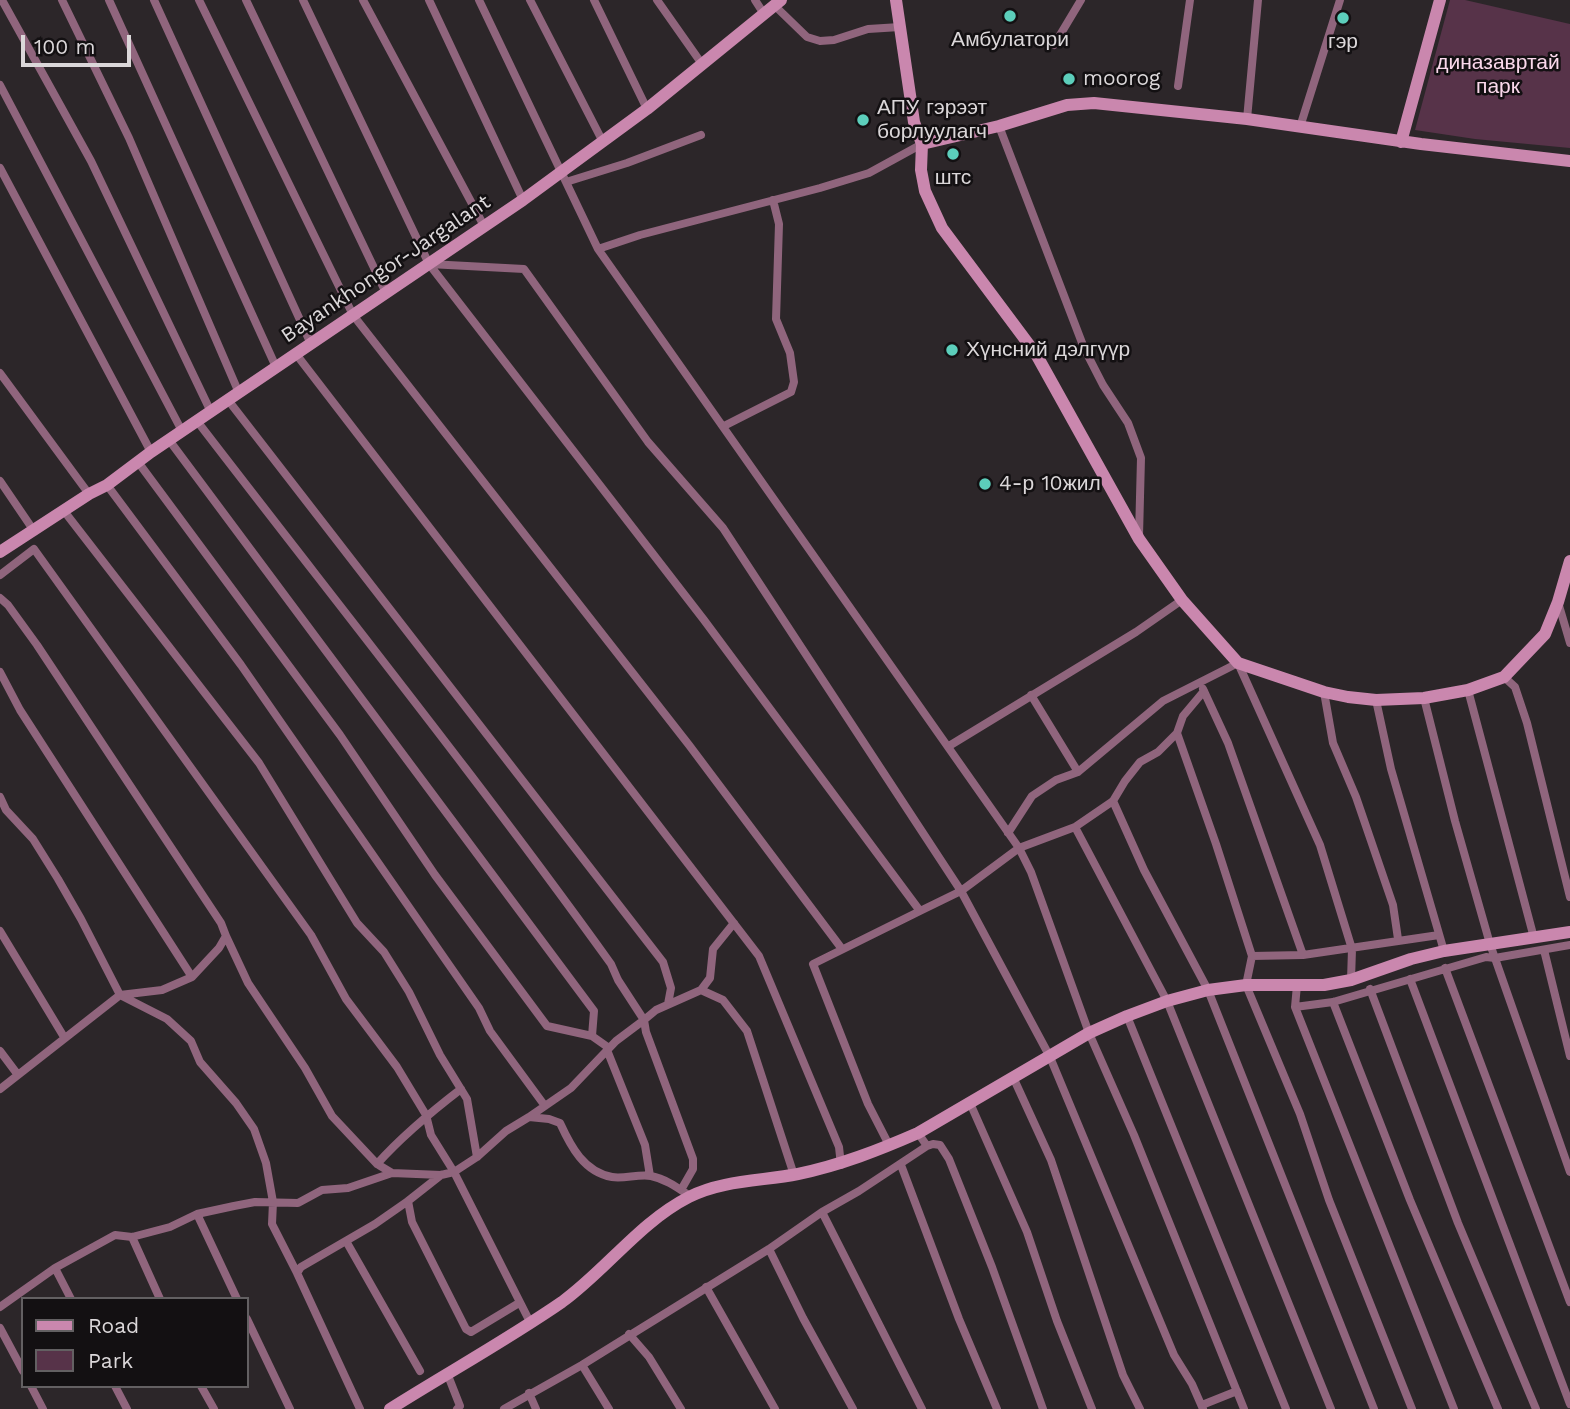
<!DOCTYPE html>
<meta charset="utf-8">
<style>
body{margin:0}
#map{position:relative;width:1570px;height:1409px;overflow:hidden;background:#2c2629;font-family:"Work Sans",sans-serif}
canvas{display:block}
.legend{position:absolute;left:21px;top:1297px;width:228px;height:91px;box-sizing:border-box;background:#131012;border:2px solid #636062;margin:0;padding:9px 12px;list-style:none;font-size:21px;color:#dbd7d9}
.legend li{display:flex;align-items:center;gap:14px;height:35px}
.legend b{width:35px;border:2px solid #636062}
.scale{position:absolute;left:21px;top:35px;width:110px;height:32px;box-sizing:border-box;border:4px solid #dbd7d9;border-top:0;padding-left:9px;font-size:21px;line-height:24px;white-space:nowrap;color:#dbd7d9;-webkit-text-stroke:5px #131012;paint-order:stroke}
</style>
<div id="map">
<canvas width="1570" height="1409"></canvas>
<ul class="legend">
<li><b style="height:9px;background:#ca87ae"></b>Road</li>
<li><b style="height:19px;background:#573349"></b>Park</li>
</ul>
<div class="scale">100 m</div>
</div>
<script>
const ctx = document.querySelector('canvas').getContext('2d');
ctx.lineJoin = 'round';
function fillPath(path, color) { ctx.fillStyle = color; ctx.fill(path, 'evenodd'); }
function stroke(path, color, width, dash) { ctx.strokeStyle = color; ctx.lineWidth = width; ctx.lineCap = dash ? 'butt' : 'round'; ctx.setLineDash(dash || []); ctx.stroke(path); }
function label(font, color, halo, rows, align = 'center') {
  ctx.font = font + ' "Work Sans",sans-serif'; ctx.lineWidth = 5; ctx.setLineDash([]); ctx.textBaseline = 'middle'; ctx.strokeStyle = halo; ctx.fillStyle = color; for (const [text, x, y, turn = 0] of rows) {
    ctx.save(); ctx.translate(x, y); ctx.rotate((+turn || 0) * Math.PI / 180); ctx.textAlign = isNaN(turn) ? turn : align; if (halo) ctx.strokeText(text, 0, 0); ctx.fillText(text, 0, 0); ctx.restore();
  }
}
fillPath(new Path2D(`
 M1450,0H1465L1570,24V148L1475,139L1415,130Z`), '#573349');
stroke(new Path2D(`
 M2,0L91,161L211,412
 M62,0L129,138L239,393
 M109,0L276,367
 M154,0L311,344
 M199,0L353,315L689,745L842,949
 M246,0L386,293
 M303,0L429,264L704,620L920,911L961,891L1019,848L1075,827
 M363,0L484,226
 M429,0L523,200
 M479,0L598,249L1019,848L1031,872L1089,1033L1134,1135L1244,1409
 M530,0L603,142
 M594,0L647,109
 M657,0L702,64
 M755,0L764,14
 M775,6L807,37L820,41L834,40L868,29L900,27
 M1054,45L1081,0
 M0,85L182,431
 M1178,86L1190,0
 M1247,119L1258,0
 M999,126L1084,348L1103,385L1128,423L1141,458L1139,536
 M1300,127L1340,0
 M0,168L151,452
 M566,182L627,163L701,135
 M598,249L640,235L820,188L869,173L922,144
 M429,264L524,269L648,442L723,528L961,891L1050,1057L1174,1355L1192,1384L1203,1409
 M296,354L759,956L839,1147L841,1165
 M0,373L89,494
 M228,400L663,962L671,988L668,1004
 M197,421C336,602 478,779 611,964L618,980L644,1020L616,1041L571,1088L529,1117
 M724,426L791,392L794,382L790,353L776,319L779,224L773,200
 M169,440L594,1011L592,1036
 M138,462L340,735L435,875L547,1026L592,1036L609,1048
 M0,481L34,531
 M107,485L241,665L479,1008L490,1031L545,1106
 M64,511L259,763L357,923L384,952L409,992L440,1055L467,1099L477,1157
 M0,575L34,549L311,935L346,999L397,1067L426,1115L431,1135L454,1172L530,1322
 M0,598L8,605L37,645L221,923L226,936L219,948L192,977L162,990L120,995L0,1089
 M1558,602L1570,643
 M0,672L20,710L192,977
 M1504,677L1515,687L1527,723L1570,897
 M1203,689L1228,743L1303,955L1439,935
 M1468,690L1534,938
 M1204,691L1183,716L1177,733L1216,844L1252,956L1246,985L1300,1114L1329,1200L1412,1409
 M1324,692L1333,743L1356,797L1393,905L1398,939
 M1031,695L1078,772
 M1424,698L1455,821L1490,944L1570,1172
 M1376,700L1391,769L1444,951
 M1177,733L1158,752L1140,762L1125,781L1113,801L1075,827L1167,1001L1331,1409
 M949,746L1136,632L1182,600
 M0,797L6,810L33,839L58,879L81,919L120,995L167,1019L191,1041L200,1062L236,1103L254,1129L266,1163L273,1202L272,1224L297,1273
 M1113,801L1144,870L1208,990L1374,1409
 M1008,833L1032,796L1056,780L1078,772L1163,701L1238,663L1320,845L1352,949L1351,980
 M0,931L64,1037
 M226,936L248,983L305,1068L332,1116L377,1164L392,1173
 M1544,950L1570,1056
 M1252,956L1303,955
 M1445,968L1570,1302
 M1410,979L1570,1404
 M1297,985L1295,1007L1454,1409
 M1370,989L1458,1223L1536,1409
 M701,990L723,1000L747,1031L794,1175
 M1333,1002L1410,1200L1498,1409
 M1295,1007L1333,1002L1486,957L1495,958L1570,945
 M1127,1016L1286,1409
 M607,1050L645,1145L650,1176
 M0,1051L18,1075
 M1013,1077L1051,1160L1123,1375L1140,1409
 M970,1103L1027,1232L1057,1321L1092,1409
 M889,1145L868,1104L813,964L920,911
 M927,1146L933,1144L940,1145L949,1159L992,1267L1043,1409
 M377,1164C403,1135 431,1112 461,1089
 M901,1165L959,1319L997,1409
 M441,1175L408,1201L412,1222L466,1329L471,1332L519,1303
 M681,1190L693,1169V1159L646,1032L644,1020L656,1010L701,990L710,978L713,949L734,923
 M822,1212L922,1409
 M197,1214L237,1299
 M132,1237L160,1299
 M346,1241L420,1371
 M769,1249L803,1318L853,1409
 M55,1268L71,1299
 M706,1287L775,1409
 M0,1307L55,1268L115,1235L132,1237L170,1227L197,1214L234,1206L255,1202L298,1203L322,1190L348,1188L392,1173L441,1175L454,1172L477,1157L506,1131L529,1117L549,1119L560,1123C571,1147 584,1172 612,1177C624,1179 638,1174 651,1176C666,1179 678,1188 690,1196
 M247,1319L290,1409
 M0,1328L23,1371
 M629,1334L649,1357L681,1409
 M582,1365L609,1409
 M447,1373L460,1406L457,1409
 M31,1386L43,1409
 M115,1386L127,1409
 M201,1386L214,1409
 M529,1393L536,1409
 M1202,1405L1237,1391
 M360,1409L297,1273L301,1267L375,1224L408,1201
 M504,1409L582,1365L769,1249L822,1212L859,1191L927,1146L918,1133`), '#90657d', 8);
stroke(new Path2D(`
 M896,0L914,122L922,144L999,126L1067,105L1094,103L1247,119L1421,144L1570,161
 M1401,142L1440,0
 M922,144L921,170L925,191L942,228L1036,354L1139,539L1182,600L1238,663L1324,692L1348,697L1376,700L1424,698L1468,690L1504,677L1545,634L1558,602L1570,561
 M0,552L89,494L107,485L151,452L523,200L647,109L781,0
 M390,1409C447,1373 507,1340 562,1302C606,1270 640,1222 689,1197C722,1180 763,1181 798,1174C841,1165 879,1150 918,1133L1089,1033L1127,1016L1167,1001L1208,990L1246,985H1324L1351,980L1411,959L1444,951L1570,932`), '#ca87ae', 12);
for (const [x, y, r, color] of [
 [1010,16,7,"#5ccebb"],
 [1343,18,7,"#5ccebb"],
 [1069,79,7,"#5ccebb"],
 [863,120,7,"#5ccebb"],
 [953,154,7,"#5ccebb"],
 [952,350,7,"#5ccebb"],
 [985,484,7,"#5ccebb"]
]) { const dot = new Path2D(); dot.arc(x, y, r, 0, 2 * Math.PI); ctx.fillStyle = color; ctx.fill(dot); stroke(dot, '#131012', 2.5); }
label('21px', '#dbd7d9', '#131012', [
 ["Амбулатори",1010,40,"center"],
 ["гэр",1343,42,"center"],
 ["moorog",1083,79],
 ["АПУ гэрээт",877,108],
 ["борлуулагч",877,132],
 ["штс",953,178,"center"],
 ["Хүнсний дэлгүүр",966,350],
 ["4-р 10жил",999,484]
], 'left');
label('21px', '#fad8eb', '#131012', [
 ["диназавртай",1498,63],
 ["парк",1498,87]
]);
label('21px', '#dbd7d9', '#131012', [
 ["Bayankhongor-Jargalant",386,269,-34]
]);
</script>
